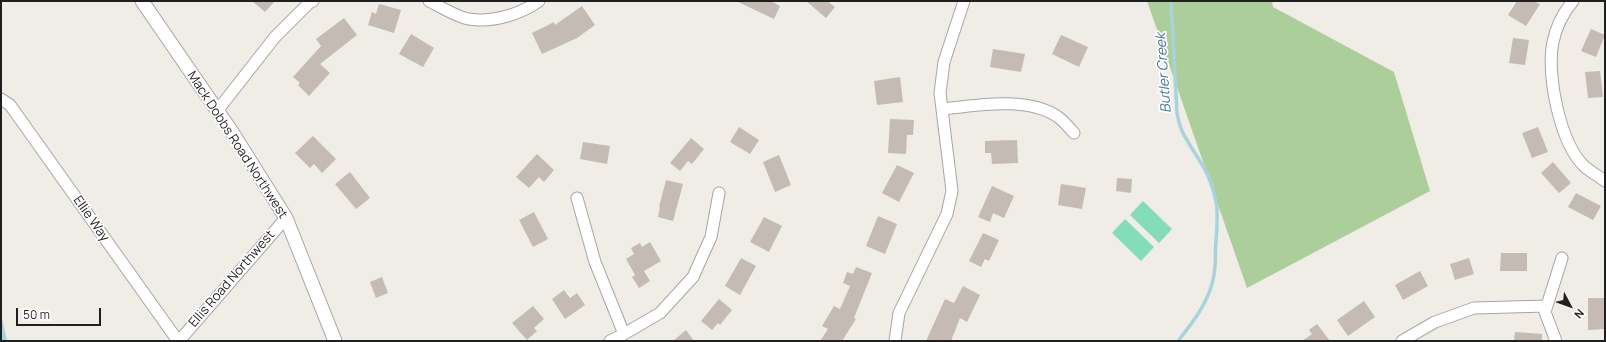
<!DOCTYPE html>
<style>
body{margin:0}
#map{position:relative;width:1606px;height:342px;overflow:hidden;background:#f0ece6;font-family:Manrope,sans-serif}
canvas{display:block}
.frame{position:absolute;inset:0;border:2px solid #1f1f1f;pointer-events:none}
.north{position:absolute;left:1550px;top:286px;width:40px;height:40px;-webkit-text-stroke:3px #fff;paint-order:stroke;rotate:131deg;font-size:11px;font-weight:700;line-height:16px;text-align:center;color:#1f1f1f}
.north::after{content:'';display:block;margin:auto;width:14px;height:18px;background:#1f1f1f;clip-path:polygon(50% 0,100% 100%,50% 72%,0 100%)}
.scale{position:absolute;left:16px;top:308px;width:85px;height:18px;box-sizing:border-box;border:2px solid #1f1f1f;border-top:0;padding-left:5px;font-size:12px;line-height:14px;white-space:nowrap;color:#1f1f1f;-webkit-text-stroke:3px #fff;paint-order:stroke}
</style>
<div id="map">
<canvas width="1606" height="342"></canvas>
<div class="frame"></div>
<div class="north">N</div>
<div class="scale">50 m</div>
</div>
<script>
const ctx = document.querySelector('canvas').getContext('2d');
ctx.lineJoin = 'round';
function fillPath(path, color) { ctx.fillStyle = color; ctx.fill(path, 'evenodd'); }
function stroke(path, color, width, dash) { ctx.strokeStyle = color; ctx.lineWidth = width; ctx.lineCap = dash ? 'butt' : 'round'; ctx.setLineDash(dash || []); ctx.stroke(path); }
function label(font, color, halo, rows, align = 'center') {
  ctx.font = font + ' Manrope,sans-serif'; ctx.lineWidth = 3.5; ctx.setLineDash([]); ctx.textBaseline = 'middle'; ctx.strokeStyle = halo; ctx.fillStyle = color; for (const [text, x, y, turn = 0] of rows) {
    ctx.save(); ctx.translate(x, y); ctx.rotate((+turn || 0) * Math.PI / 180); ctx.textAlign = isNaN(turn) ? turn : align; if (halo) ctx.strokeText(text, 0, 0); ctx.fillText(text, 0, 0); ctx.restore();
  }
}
fillPath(new Path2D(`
 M1147,1H1272L1273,7L1394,72L1430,191L1247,288Z`), '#acce9b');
fillPath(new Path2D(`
 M1143,201L1172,229L1159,243L1130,215Z
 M1125,219L1154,247L1141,261L1112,233Z`), '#85ddb7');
fillPath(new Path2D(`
 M1,314L7,341H1Z`), '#a7d3dd');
stroke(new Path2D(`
 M1171,1L1177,113C1178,119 1180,126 1182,131C1189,146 1201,160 1208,176C1219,202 1218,214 1216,241C1215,252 1216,264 1214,275C1210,300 1194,321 1178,341`), '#a7d3dd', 3.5);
fillPath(new Path2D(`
 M252,1H275L265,12Z
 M736,1H771L780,6L774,19Z
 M806,1H827L835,7L826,18Z
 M1517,1H1534L1540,4L1526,26L1508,15Z
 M379,4L401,10L394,33L368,25L372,12L376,14Z
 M582,6L595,25L577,38L542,54L532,33L554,22L555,25Z
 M344,18L357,35L320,64L330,73L309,96L298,85L300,83L293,77L321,46L316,39Z
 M1591,29L1605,35L1596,57L1581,51Z
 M411,34L434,48L423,67L399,54Z
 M1061,35L1088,47L1079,67L1052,54Z
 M1513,38L1529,40L1525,65L1509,63Z
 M993,49L1025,54L1021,72L990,67Z
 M1600,71L1603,97L1588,98L1585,72Z
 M900,77L903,102L877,105L874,81Z
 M890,119L914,120L913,135H907L906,154L888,153Z
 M739,127L759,140L750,154L730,142Z
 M1538,127L1548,152L1532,158L1522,133Z
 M313,136L336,159L322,173L314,164L310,168L295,153Z
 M691,138L704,149L692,164L688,161L680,171L670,163Z
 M1017,140L1018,163L992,164L991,153H985V141Z
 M583,142L610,146L607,164L580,159Z
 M537,154L554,170L544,182L539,177L529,188L516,177Z
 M779,155L791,185L775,192L763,162Z
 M1553,162L1571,183L1559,193L1541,173Z
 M897,165L914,173L899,202L882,193Z
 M350,172L370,198L356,209L335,184Z
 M1117,178L1132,179L1131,193L1116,191Z
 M666,180L683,184L673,221L658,217L660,207H659Z
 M1061,184L1086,188L1082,209L1058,205Z
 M992,186L1014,196L1004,218L993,213L990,222L978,217Z
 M1576,193L1601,206L1593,220L1568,207Z
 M534,212L548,239L533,247L519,220Z
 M878,216L897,224L885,254L866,246Z
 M764,217L782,226L769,252L750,242Z
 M983,233L999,240L989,261L985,259L981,267L969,261Z
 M650,242L661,261L644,271L650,281L639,288L632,277L635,275L626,259L634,254L631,248L640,243L642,247Z
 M1501,253H1527V271H1500Z
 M741,258L756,266L740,295L725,286Z
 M1469,258L1474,274L1455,280L1450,264Z
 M856,267L872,273L854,318L856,319L842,341H820L828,329L822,326L834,306L840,309L850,286L843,283L847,272L853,274Z
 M1420,271L1428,286L1403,300L1395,285Z
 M382,277L388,293L376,298L370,282Z
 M963,286L980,295L967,322L960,318L951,341H926L945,299L954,303Z
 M564,290L570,298L577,293L585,305L565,319L552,299Z
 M1588,298H1605V329L1588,330Z
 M719,299L732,310L720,325L718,323L712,330L701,321Z
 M1364,301L1375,317L1348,336L1337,320Z
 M533,306L544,319L534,328L537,331L527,340L512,323Z
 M1317,324L1330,341H1302L1312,334L1309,330Z
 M686,330L694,341H673Z
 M1515,332L1542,334V341H1514Z`), '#c4bbb5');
const minor = new Path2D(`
 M429,1C439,6 459,18 469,19C492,23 521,14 539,1
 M1573,1C1563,13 1556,27 1553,42C1546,74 1560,144 1585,167C1591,172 1598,176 1605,181
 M1,99L10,105L178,341
 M943,109C977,105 1029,96 1058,117C1064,121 1069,128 1074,133
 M217,111L275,37L309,3L313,1
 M577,198L595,262L624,334
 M179,341L286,218
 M610,341L624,334L660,313L693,277L711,237L719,193
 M895,341L899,313L947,214L952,191L940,93L944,62L964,1
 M1402,341L1435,322L1474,308L1547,306
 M1556,341L1545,312L1562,258`);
const tertiary = new Path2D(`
 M142,1L232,132L286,218L335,341`);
stroke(minor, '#a6a6a6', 13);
stroke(tertiary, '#a6a6a6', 15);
stroke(minor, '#fff', 11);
stroke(tertiary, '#fff', 13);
label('13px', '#1f1f1f', '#fff', [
 ["Mack Dobbs Road Northwest",237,145,57],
 ["Ellie Way",91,219,55],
 ["Ellis Road Northwest",232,279,-49]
]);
label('italic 14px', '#47779e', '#fff', [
 ["Butler Creek",1164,73,-94]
]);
</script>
